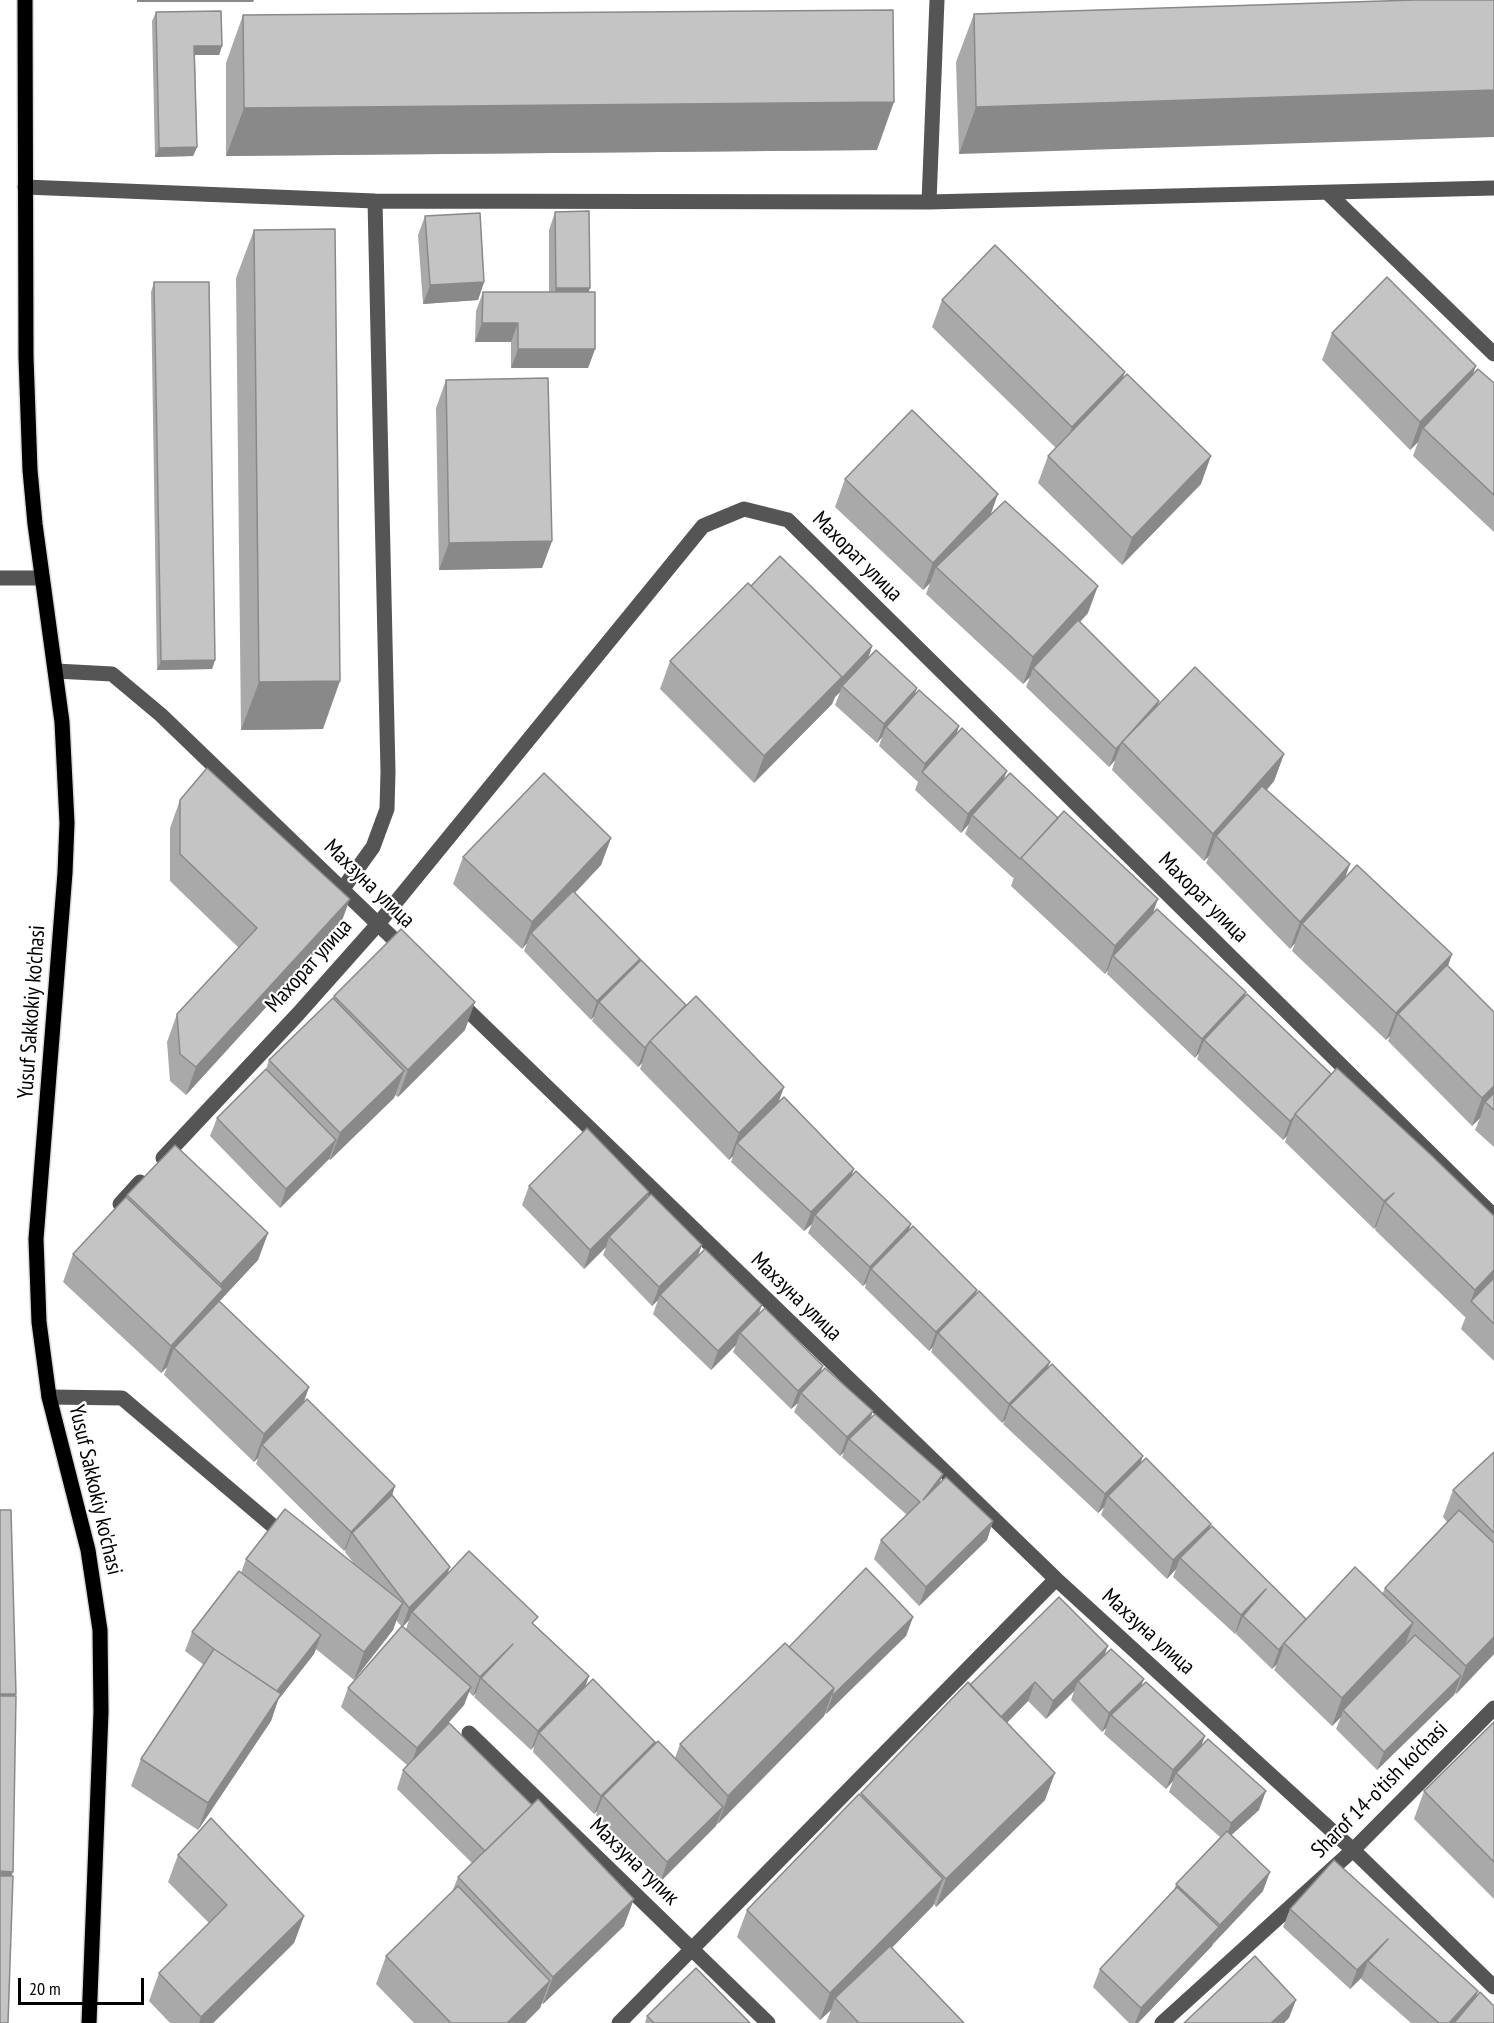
<!DOCTYPE html>
<meta charset="utf-8">
<style>
body{margin:0}
#map{position:relative;width:1494px;height:2023px;overflow:hidden;background:#fff;font-family:"PT Sans Narrow",sans-serif}
canvas{display:block}
.scale{position:absolute;left:18px;top:1978px;width:126px;height:27px;box-sizing:border-box;border:3px solid #000;border-top:0;padding-left:8px;font-size:18px;line-height:21px;white-space:nowrap;color:#000;-webkit-text-stroke:4px #fff;paint-order:stroke}
</style>
<div id="map">
<canvas width="1494" height="2023"></canvas>
<div class="scale">20 m</div>
</div>
<script>
const ctx = document.querySelector('canvas').getContext('2d');
ctx.lineJoin = 'round';
function stroke(path, color, width, dash) { ctx.strokeStyle = color; ctx.lineWidth = width; ctx.lineCap = dash ? 'butt' : 'round'; ctx.setLineDash(dash || []); ctx.stroke(path); }
function fillPath(path, color) { ctx.fillStyle = color; ctx.fill(path, 'evenodd'); }
function label(font, color, halo, rows, align = 'center') {
  ctx.font = font + ' "PT Sans Narrow",sans-serif'; ctx.lineWidth = 4.5; ctx.setLineDash([]); ctx.textBaseline = 'middle'; ctx.strokeStyle = halo; ctx.fillStyle = color; for (const [text, x, y, turn = 0] of rows) {
    ctx.save(); ctx.translate(x, y); ctx.rotate((+turn || 0) * Math.PI / 180); ctx.textAlign = isNaN(turn) ? turn : align; if (halo) ctx.strokeText(text, 0, 0); ctx.fillText(text, 0, 0); ctx.restore();
  }
}
const major = new Path2D(`
 M25,0L26,357L30,470L35,524L62,722L67,823L65,873L36,1239L39,1322L49,1397L88,1550L100,1630L101,1712L89,2023`);
stroke(major, '#dbdbdb', 18);
stroke(new Path2D(`
 M25,187L375,201L929,202L1494,188
 M1328,193L1494,354
 M929,202L937,0
 M0,578H42
 M56,671L112,674L161,715L405,950
 M342,890L373,847L387,809L388,772L375,201
 M457,1000L1056,1579L1353,1850L1494,1987
 M163,1158L298,1014L378,924L703,526L744,509L788,520L1494,1216
 M120,1204L140,1182
 M49,1397L122,1398L286,1537
 M469,1733L768,2023
 M619,2023L1056,1579
 M1162,2023L1353,1850L1494,1708`), '#555', 15);
stroke(major, '#000', 15);
fillPath(new Path2D(`
 M1414,0L959,154L956,62L974,14Z
 M156,12L222,46L219,55H195L197,147L193,156L155,157L152,21Z
 M243,15L877,150L226,156V63Z
 M555,212L588,292L595,349L588,368H511V342H475L476,311L483,292H549V230Z
 M425,216L484,282L478,300L423,304L418,235Z
 M254,230L323,729L241,730L236,278Z
 M154,282L215,660L212,669L157,670L151,292Z
 M942,300L1123,378L1201,484L1122,565L1038,483L1048,456L1056,448L932,327Z
 M1332,333L1473,374L1494,383V532L1413,456L1418,442L1410,450L1322,360Z
 M446,380L552,541L542,568L439,570L436,408Z
 M845,479L990,515L1088,613L1080,622L1156,707L1284,754L1274,781L1267,790L1345,878L1452,954L1448,966L1494,1012V1147L1475,1130L1480,1118L1472,1126L1388,1041L1390,1036L1386,1040L1292,951L1295,943L1290,949L1206,863L1209,856L1204,861L1112,770L1115,760L1109,767L1026,687L1030,677L1023,684L926,594L930,583L923,590L835,507Z
 M751,586L872,646L868,659L917,688L914,696L959,726L957,733L1004,780L1154,912L1244,997L1494,1216V1361L1461,1329L1466,1316L1465,1317L1375,1230L1376,1227L1374,1229L1285,1142L1287,1136L1283,1140L1197,1059L1199,1053L1195,1058L1107,974L1108,970L1105,974L1011,886L1014,877L1013,878L965,834L969,824L961,833L915,790L918,782L879,746L882,737L877,743L835,705L840,692L835,697L832,704L754,783L660,689L670,661Z
 M180,800L340,926L186,1095L170,1081L167,1042L177,1014L239,948L170,881V828Z
 M611,838L601,865L575,893L640,959L638,963L779,1103L851,1177L909,1230L1048,1368L1141,1463L1211,1524L1208,1529L1306,1619L1382,1594L1385,1588L1447,1522L1443,1517L1453,1490L1494,1452V1654L1456,1694L1455,1693L1454,1695L1377,1770L1336,1729L1341,1717L1332,1726L1274,1670L1277,1664L1272,1669L1236,1634L1237,1631L1235,1634L1173,1577L1176,1569L1167,1579L1101,1515L1104,1507L1098,1513L1003,1424L1005,1420L1002,1423L931,1352L933,1347L929,1351L865,1288L866,1283L863,1286L808,1233L812,1224L804,1231L731,1162L733,1156L729,1160L640,1069L642,1063L638,1067L592,1021L594,1016L591,1020L524,951L527,943L522,949L453,884L463,857Z
 M334,996L465,1030L398,1097L395,1095L394,1098L330,1160L329,1159L280,1208L210,1136L217,1118L266,1069L269,1060L333,998Z
 M529,1186L649,1192L647,1199L702,1245L697,1257L759,1313L823,1366L820,1374L873,1411L870,1420L940,1483L993,1521L987,1540L919,1606L874,1559L881,1540L907,1515L842,1457L844,1452L840,1456L794,1412L798,1403L791,1409L733,1352L736,1345L711,1370L653,1314L658,1300L652,1306L603,1255L606,1247L584,1269L522,1205Z
 M127,1195L268,1233L258,1260L219,1301L309,1387L303,1404L395,1486L392,1495L447,1575L535,1625L589,1676L585,1687L654,1746L675,1758L680,1744L789,1647L913,1617L906,1636L826,1714L825,1713L824,1716L661,1881L596,1815L597,1811L594,1814L533,1752L534,1746L531,1750L474,1697L476,1693L473,1696L469,1692L464,1705L441,1731L624,1926L543,2004L542,2003L540,2008L525,2023H414L376,1984L386,1956L452,1892L458,1877L472,1863L397,1789L403,1770L408,1766L341,1707L348,1688L402,1627L396,1620L393,1630L354,1680L316,1649L314,1654L278,1700L271,1721L198,1830L131,1786L141,1759L204,1665L185,1651L192,1632L241,1573L246,1559L355,1565L345,1552L346,1549L344,1551L256,1464L258,1458L254,1462L164,1375L167,1367L161,1373L63,1282L73,1254L126,1198ZM409,1620L406,1629L403,1627Z
 M1104,1656L1141,1686L1200,1747L1259,1810L1231,1835L1263,1891L1213,1944L1212,1946L1138,2023H1129L1093,1987L1100,1969L1174,1891L1176,1884L1220,1837L1169,1792L1173,1781L1166,1789L1104,1734L1106,1728L1102,1732L1071,1700L1074,1691L1046,1719L1028,1701L1007,1723L1045,1800L936,1907L934,1904L892,1948L964,2023H826L831,2010L820,2020L737,1937L747,1910L860,1795L861,1793L970,1685Z
 M1494,1722V1899L1414,1819L1424,1791Z
 M178,1855L304,1916L294,1943L213,2023H170L149,2001L159,1973L209,1923L168,1882Z
 M1290,1909L1476,1996L1494,2023H1411L1361,1979L1362,1977L1350,1989L1283,1927Z
 M647,2016L750,2023H645Z`), '#a9a9a9');
fillPath(new Path2D(`
 M137,0H254L253,2H137Z
 M194,46H222L219,55H191Z
 M1494,90V137L959,154L976,107Z
 M894,102L877,150L226,156L244,108Z
 M197,147L193,156L155,157L159,148Z
 M484,282L478,300L423,304L430,285Z
 M556,288H590L583,307H550Z
 M482,323H518L511,342H475Z
 M518,349H595L588,368H511Z
 M1476,366L1466,394L1423,428L1418,442L1410,450L1420,422Z
 M1125,372L1115,399L1063,454L1072,427Z
 M1211,456L1201,484L1122,565L1132,538Z
 M998,494L988,522L936,567L930,583L923,590L933,563Z
 M552,541L542,568L439,570L449,543Z
 M1098,586L1088,613L1036,670L1033,668L1030,677L1023,684L1033,657Z
 M872,646L866,665L842,686L840,692L835,697L832,704L754,783L764,756Z
 M215,660L212,669L157,670L161,661Z
 M340,681L323,729L241,730L259,682Z
 M917,688L910,707L886,727L882,737L877,743L884,724Z
 M1159,701L1152,720L1122,742L1115,760L1109,767L1116,749Z
 M959,726L952,745L922,772L925,764Z
 M1284,754L1274,781L1221,841L1216,836L1209,856L1204,861L1213,834Z
 M1007,771L1000,789L972,815L969,824L961,833L968,814Z
 M611,838L601,865L534,936L531,933L527,943L522,949L532,922Z
 M1350,864L1340,892L1302,924L1295,943L1290,949L1300,922Z
 M350,899L340,926L186,1095L196,1067Z
 M1158,899L1148,927L1113,956L1108,970L1105,974L1115,946Z
 M1452,954L1442,982L1398,1014L1390,1036L1386,1040L1396,1013Z
 M640,959L633,977L599,1002L594,1016L591,1020L597,1001Z
 M1246,992L1239,1011L1204,1040L1199,1053L1195,1058L1202,1039Z
 M475,1002L465,1030L398,1097L408,1070Z
 M648,1044L642,1063L638,1067L645,1048Z
 M404,1071L394,1098L330,1160L340,1133Z
 M1494,1086V1104L1485,1102L1480,1118L1472,1126L1482,1098Z
 M784,1087L774,1115L737,1143L733,1156L729,1160L739,1133Z
 M1294,1117L1287,1136L1283,1140L1290,1121Z
 M336,1140L329,1159L280,1208L286,1189Z
 M854,1169L847,1188L815,1215L812,1224L804,1231L811,1212Z
 M649,1192L642,1211L609,1237L606,1247L584,1269L590,1250Z
 M1394,1193L1385,1202L1376,1227L1374,1229L1384,1201Z
 M911,1224L904,1243L871,1269L866,1283L863,1286L870,1267Z
 M268,1233L258,1260L218,1303L174,1348L167,1367L161,1373L171,1346L216,1297L221,1284Z
 M702,1245L695,1264L660,1295L658,1300L652,1306L659,1287Z
 M1494,1270V1287L1471,1301L1465,1317L1475,1290Z
 M977,1290L970,1309L938,1333L933,1347L929,1351L936,1332Z
 M762,1305L755,1324L740,1333L736,1345L711,1370L718,1351Z
 M1050,1362L1043,1381L1010,1405L1005,1420L1002,1423L1009,1404Z
 M823,1366L816,1384L801,1393L798,1403L791,1409L798,1391Z
 M309,1387L299,1415L262,1445L258,1458L254,1462L264,1434Z
 M873,1411L866,1430L849,1439L844,1452L840,1456L847,1437Z
 M1143,1456L1137,1474L1108,1496L1104,1507L1098,1513L1105,1494Z
 M943,1474L936,1493L923,1500Z
 M395,1486L389,1505L352,1533L346,1549L344,1551L351,1532Z
 M993,1521L987,1540L919,1606L926,1587Z
 M1211,1524L1204,1542L1180,1558L1176,1569L1167,1579L1173,1560Z
 M450,1567L443,1586L412,1612L409,1620L402,1627L409,1608Z
 M1266,1589L1243,1616L1237,1631L1235,1634L1241,1615Z
 M403,1603L393,1630L354,1680L364,1652Z
 M913,1617L906,1636L826,1714L833,1695Z
 M1413,1623L1403,1650L1343,1710L1341,1717L1332,1726L1342,1698Z
 M321,1635L314,1654L278,1700L271,1721L198,1830L208,1803L274,1696Z
 M1494,1637V1654L1456,1694L1466,1666Z
 M513,1644L481,1678L476,1693L473,1696L480,1677Z
 M1284,1645L1277,1664L1272,1669L1279,1650Z
 M1108,1646L1101,1665L1078,1681L1074,1691L1046,1719L1053,1701Z
 M589,1676L582,1695L539,1733L534,1746L531,1750L538,1731Z
 M1461,1676L1454,1695L1377,1770L1384,1752Z
 M1144,1679L1137,1698L1111,1715L1106,1728L1102,1732L1109,1713Z
 M1035,1682L1028,1701L990,1740L997,1721Z
 M471,1687L464,1705L410,1767L417,1748Z
 M834,1688L824,1716L718,1824L728,1796Z
 M0,1694H16L6,1721H0Z
 M1205,1736L1198,1755L1176,1773L1173,1781L1166,1789L1173,1770Z
 M655,1742L648,1761L603,1796L597,1811L594,1814L601,1796Z
 M1055,1773L1045,1800L936,1907L946,1879Z
 M1266,1791L1259,1810L1225,1841L1231,1823Z
 M723,1807L716,1826L661,1881L667,1862Z
 M0,1871L13,1872L3,1899H0Z
 M1270,1872L1263,1891L1213,1944L1220,1925Z
 M943,1879L933,1906L838,2002L835,1998L831,2010L820,2020L830,1993Z
 M634,1899L624,1926L543,2004L553,1977Z
 M304,1916L294,1943L213,2023H199L201,2017Z
 M1219,1927L1212,1946L1138,2023H1135L1141,2008Z
 M1388,1939L1368,1961L1362,1977L1350,1989L1357,1970Z
 M550,1981L540,2008L525,2023H507Z
 M1478,1991L1471,2009L1459,2023H1449Z
 M1296,2000L1289,2018L1284,2023H1271Z`), '#898989');
const building = new Path2D(`
 M1414,0H1494V90L976,107L974,14Z
 M893,10L894,102L244,108L243,15Z
 M221,11L222,46H194L197,147L159,148L156,12Z
 M589,211L590,288H556L555,212Z
 M480,213L484,282L430,285L425,216Z
 M335,229L340,681L259,682L254,230Z
 M995,245L1125,372L1072,427L942,300Z
 M1387,277L1476,366L1420,422L1332,333Z
 M154,282H209L215,660L161,661Z
 M483,292H595V349H518V323H482Z
 M1478,369L1494,383V495L1423,428Z
 M1127,374L1211,456L1132,538L1048,456Z
 M548,378L552,541L449,543L446,380Z
 M912,410L998,494L933,563L845,479Z
 M1005,501L1098,586L1033,657L936,567Z
 M780,556L872,646L842,678V677L751,586Z
 M748,583L842,677L764,756L670,661Z
 M1078,620L1159,701L1116,749L1033,668Z
 M876,650L917,688L884,724L842,686Z
 M1195,667L1284,754L1213,834L1122,742Z
 M919,690L959,726L925,764L886,727Z
 M962,728L1007,771L968,814L922,772Z
 M207,768L350,899L196,1067L180,1054L177,1014L257,928L180,854V800Z
 M544,773L611,838L532,922L463,857Z
 M1010,773L1058,818L1020,859L972,815Z
 M1262,786L1350,864L1300,922L1216,836Z
 M1064,811L1158,899L1115,946L1021,858Z
 M1357,865L1452,954L1396,1013L1302,924Z
 M573,891L640,959L597,1001L531,933Z
 M1157,909L1246,992L1202,1039L1113,956Z
 M401,929L475,1002L408,1070L334,996Z
 M641,960L686,1005L650,1041L648,1044L645,1048L599,1002Z
 M1447,965L1494,1012V1086L1482,1098L1398,1014Z
 M1247,994L1331,1074L1295,1114L1294,1117L1290,1121L1204,1040Z
 M696,996L784,1087L739,1133L650,1041Z
 M333,998L404,1071L340,1133L269,1060Z
 M1337,1068L1431,1155L1494,1216V1270L1475,1290L1385,1202L1394,1193L1384,1201L1295,1114Z
 M266,1069L336,1140L286,1189L217,1118Z
 M1494,1093V1110L1485,1102Z
 M784,1097L854,1169L811,1212L737,1143Z
 M587,1128L649,1192L590,1250L529,1186Z
 M175,1145L268,1233L221,1284L127,1195Z
 M856,1171L911,1224L870,1267L815,1215Z
 M651,1194L702,1245L659,1287L609,1237Z
 M126,1197L223,1289L171,1346L73,1254Z
 M913,1226L977,1290L936,1332L871,1269Z
 M705,1249L762,1305L718,1351L660,1295Z
 M1494,1278V1324L1471,1301Z
 M979,1291L1050,1362L1009,1404L938,1333Z
 M219,1301L309,1387L264,1434L174,1348Z
 M765,1308L823,1366L798,1391L740,1333Z
 M1052,1364L1143,1456L1105,1494L1010,1405Z
 M825,1368L873,1411L847,1437L801,1393Z
 M307,1399L395,1486L351,1532L262,1445Z
 M875,1414L943,1474L923,1500L946,1477L993,1521L926,1587L881,1540L920,1502L849,1439Z
 M1494,1452V1533L1453,1490Z
 M1146,1458L1211,1524L1173,1560L1108,1496Z
 M392,1495L450,1567L409,1608L352,1533Z
 M285,1509L403,1603L364,1652L246,1559Z
 M0,1510H11L16,1694H0Z
 M1459,1510L1494,1543V1637L1466,1666L1385,1588Z
 M1212,1526L1306,1619L1284,1643L1279,1650L1243,1616L1266,1589L1241,1615L1180,1558Z
 M469,1551L538,1617L532,1623L589,1676L538,1731L481,1678L513,1644L480,1677L412,1612Z
 M1355,1567L1413,1623L1342,1698L1284,1643Z
 M866,1568L913,1617L833,1695L832,1694L834,1688L789,1647Z
 M239,1571L321,1635L277,1691L214,1649L192,1632Z
 M1059,1597L1108,1646L1053,1701L1035,1682L1001,1717L970,1685Z
 M402,1626L471,1687L417,1748L348,1688Z
 M1415,1635L1461,1676L1384,1752L1343,1710Z
 M785,1643L834,1688L728,1796L680,1744Z
 M214,1649L281,1694L208,1803L141,1759Z
 M1111,1649L1144,1679L1109,1713L1078,1681Z
 M593,1679L655,1742L601,1796L539,1733Z
 M968,1682L1055,1773L946,1879L861,1793Z
 M1146,1682L1205,1736L1173,1770L1111,1715Z
 M0,1696H16L13,1872L0,1871Z
 M1494,1722V1862L1424,1791Z
 M449,1723L532,1805L485,1851L403,1770Z
 M1208,1739L1266,1791L1231,1823L1176,1773Z
 M658,1741L723,1807L667,1862L603,1796Z
 M859,1794L943,1879L830,1993L747,1910Z
 M538,1799L634,1899L553,1977L458,1877Z
 M211,1818L304,1916L201,2017L159,1973L227,1905L178,1855Z
 M1227,1831L1270,1872L1220,1925L1176,1884Z
 M1334,1860L1478,1991L1449,2023H1439L1368,1961L1388,1939L1357,1970L1290,1909Z
 M0,1876H13L8,2023H0Z
 M458,1886L550,1981L507,2023H451L386,1956Z
 M1177,1887L1219,1927L1141,2008L1100,1969Z
 M890,1946L964,2023H859L835,1998Z
 M1255,1956L1296,2000L1271,2023H1184Z
 M696,1968L750,2023H654L647,2016Z
 M1480,1992L1494,2006V2023H1454Z`);
fillPath(building, '#c4c4c4');
stroke(building, '#898989', 1.5);
label('22px', '#000', '#fff', [
 ["Махорат улица",857,557,45],
 ["Махзуна улица",369,884,44],
 ["Махорат улица",1203,898,45],
 ["Махорат улица",309,966,-48],
 ["Yusuf Sakkokiy ko'chasi",32,1012,-86],
 ["Махзуна улица",796,1297,44],
 ["Yusuf Sakkokiy ko'chasi",95,1490,77],
 ["Махзуна улица",1148,1632,42],
 ["Sharof 14-o'tish ko'chasi",1380,1790,-45],
 ["Махзуна тупик",634,1862,44]
]);
</script>
